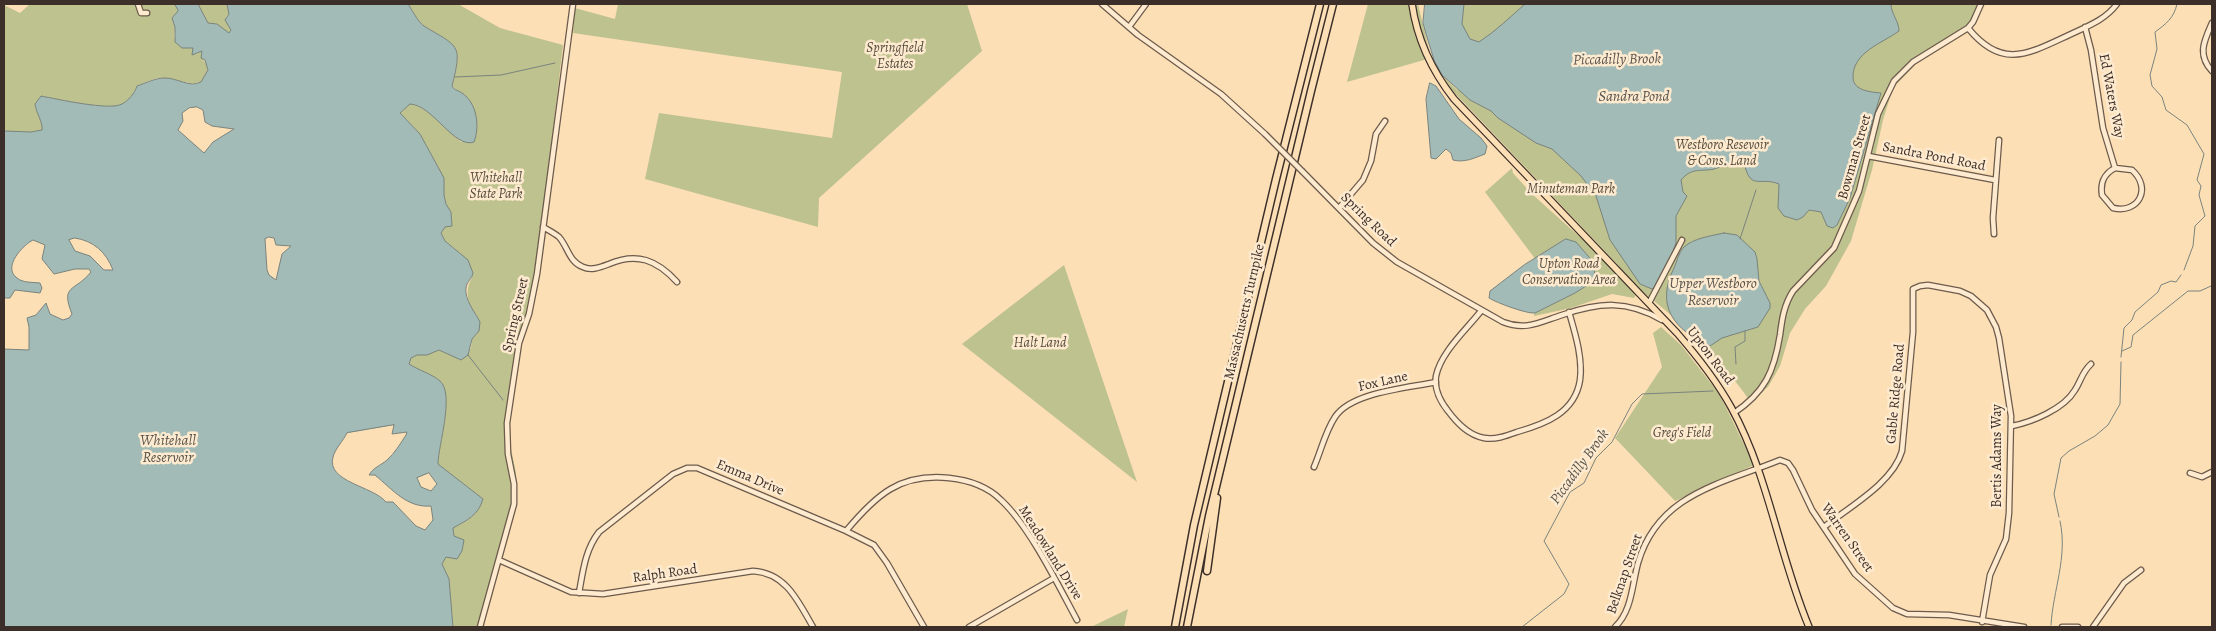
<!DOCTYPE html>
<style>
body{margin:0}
#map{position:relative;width:2216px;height:631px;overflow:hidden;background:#fddfb5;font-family:Alegreya,serif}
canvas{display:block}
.frame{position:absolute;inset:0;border:5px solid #3c2f29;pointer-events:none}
</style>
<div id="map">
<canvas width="2216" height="631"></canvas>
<div class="frame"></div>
</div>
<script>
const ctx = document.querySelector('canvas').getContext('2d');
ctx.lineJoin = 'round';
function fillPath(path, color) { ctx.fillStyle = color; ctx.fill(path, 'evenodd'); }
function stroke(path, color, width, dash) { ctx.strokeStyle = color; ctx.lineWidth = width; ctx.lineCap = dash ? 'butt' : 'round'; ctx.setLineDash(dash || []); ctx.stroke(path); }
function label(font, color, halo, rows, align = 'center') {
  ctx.font = font + ' Alegreya,serif'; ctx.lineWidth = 5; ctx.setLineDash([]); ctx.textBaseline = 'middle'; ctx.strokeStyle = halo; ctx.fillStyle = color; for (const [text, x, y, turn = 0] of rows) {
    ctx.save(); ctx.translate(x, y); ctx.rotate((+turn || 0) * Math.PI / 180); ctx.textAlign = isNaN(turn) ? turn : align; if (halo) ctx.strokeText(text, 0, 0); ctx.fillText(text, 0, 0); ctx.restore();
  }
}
fillPath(new Path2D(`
 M30,4H175L178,11L172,18L175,27L174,37L187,48L193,47L196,54L202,51L203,60L207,64C212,97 175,77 159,78C152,79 144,83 137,86C135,92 128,101 123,104C110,111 57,99 41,96L35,104C36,113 43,121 42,130L31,132L4,131V5L20,13Z
 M198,4H227L229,14L226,17L231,32L227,33L217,24L208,23Z
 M408,4H458L500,28L563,45L538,259L509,397L508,434L516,473L517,497L482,627H453L449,579L442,564L454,536L453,528C467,520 478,516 483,499L438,464C438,446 455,394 440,381C432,374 418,370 409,365L411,358L417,355H427L439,350L461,360L471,348L472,339L479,331L477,316C468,308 464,289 472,278L461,254L445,241L441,233L445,227L452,225L451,212L446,204L444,195V178L420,134L400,113L410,104C426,105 450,130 461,142L477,128L472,107L452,86C464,44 456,46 424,26C417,21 413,11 408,4Z
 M618,4H967L982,51L819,198L818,227L645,179L659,113L832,138L842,72L573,33L575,8L615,19Z
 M1368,4H1418L1431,58L1347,82Z
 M1426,4H1983L1973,23L1929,50L1893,88L1883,120L1872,170L1851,241L1826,286L1805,309L1790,333L1780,366L1768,387L1750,401C1719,356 1678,319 1635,286L1639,290L1634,298L1612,294L1571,308L1534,316L1536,260L1485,192L1512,168L1513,173L1532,194L1630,282L1618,265L1450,88L1443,76L1458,91Z
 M1064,265L1137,482L962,344Z
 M1661,327L1681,345L1720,395L1754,465L1675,501L1615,438L1662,367L1653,333Z
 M1128,609L1124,627H1091Z`), '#bec28e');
const water = new Path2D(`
 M175,4H198L208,23L217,24L229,33L231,30L225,20L229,14L227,4H408C413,11 417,21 424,26C458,47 463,43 452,86C455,91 458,90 462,93C477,103 480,126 474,142C454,149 433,105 410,104L400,113L420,134L444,178V195L446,204L451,212L452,226L445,227L441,233L445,241L468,260L473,273C472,278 469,280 467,284C462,297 475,312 480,322L479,331L472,339L468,355L461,360L439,350L427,355H417L411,358L409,364C418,370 432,374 440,381C455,394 438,446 438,464L483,499C478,516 467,520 453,528L454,536L464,540L462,551L457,559L446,557L442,564L449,579L453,627H4V349L29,350V327L27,318L36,315L46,303L50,314L63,320L69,318L72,314C60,284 75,292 91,272L89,269H75L54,274L42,259L45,245L33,240C23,245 2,267 17,278C23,283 32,282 40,283L42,288L40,293L15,290L10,298H4V131L31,132L42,130C43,122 36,113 35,104L41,96C57,99 110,111 122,104C128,101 135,93 137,86C146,83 155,78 165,78C178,78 189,88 201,82L208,70L205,60L201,58L202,51L192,55L193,48H182L175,42V27L172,18L178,11ZM197,107L203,110L205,122L212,126L234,129L213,142L204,153L178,130L183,121L182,113L189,108ZM269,237L274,238L276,245L291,246L282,254L276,280L269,275L267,270L265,239ZM75,238C94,241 106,252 113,270H104L90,256L75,251L69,240ZM394,425L392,434L407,432L406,435C400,444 395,453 387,460C380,466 374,467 369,475H375C393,490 407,508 431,506L433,520L425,530L416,526L393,502H386C373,486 326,482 333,457C335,449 343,441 347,433ZM429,473L437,484L431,491L421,487L417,478Z
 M1425,4H1464L1462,24L1470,39L1479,42C1496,31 1510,17 1525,4H1891C1891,14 1899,21 1899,31C1883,43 1852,52 1853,78C1854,91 1871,92 1881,93L1850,198L1837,225L1833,228L1827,226L1821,212L1809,210L1803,217L1797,220L1784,216L1778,208L1779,184C1760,176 1750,192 1744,162L1741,161C1731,162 1724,166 1714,169C1700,172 1692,167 1681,180L1683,192L1687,196L1676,216V243L1672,254L1658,285L1652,289L1640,284L1610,240L1596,196L1581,176L1552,149L1536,143L1498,118L1491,111L1470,100L1442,75L1434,60L1426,34L1423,23Z
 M1430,83L1436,86L1459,119L1481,138L1487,146L1485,154C1474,158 1465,163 1453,160L1451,153L1446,149L1436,159L1431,158L1426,99Z
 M1724,233L1737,235L1755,252L1757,259L1759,281L1770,303V308L1758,327L1722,338L1710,346C1674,330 1655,306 1674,268C1677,261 1679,252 1684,247C1694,238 1711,236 1724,233Z
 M1566,239L1576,242L1595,264L1594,281L1575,293L1535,313C1527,314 1497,303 1489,298L1490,291L1524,265Z`);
fillPath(water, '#a2bbb6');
stroke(water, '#79837e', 1);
stroke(new Path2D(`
 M2177,4C2174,18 2166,24 2155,32L2157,49L2150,75L2152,86L2162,97L2166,110L2187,125L2204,154L2197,180L2201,186L2199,195L2205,216L2195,226L2193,246L2184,270
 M455,77L501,75L555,63
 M1740,239L1756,190
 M2122,351L2131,347L2133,335L2188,291H2200L2211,286L2212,288
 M468,355L503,400
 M2121,357L2124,328L2132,320L2135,312L2158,292L2161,285L2171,281L2176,282L2181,275
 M1736,364L1735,347L1745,341V331
 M2059,517L2054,494L2061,458L2069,451L2095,436L2108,425L2120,404L2121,362
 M2051,625C2053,590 2068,557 2060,521
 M1522,627L1564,594L1569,584L1544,541L1570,492L1584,483L1596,458L1612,442L1632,404L1642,394L1713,391`), '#79837e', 1);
const minor = new Path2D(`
 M138,4L141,13H147
 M1102,4L1138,35L1221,94L1265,134
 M2212,23C2204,41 2197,55 2212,71
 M1129,27L1146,4
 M2085,27L2091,50L2103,128L2115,168C2104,174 2100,182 2102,195L2113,208C2139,214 2152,188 2132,170L2115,168
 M1968,28C2002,70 2028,54 2069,35C2088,26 2105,20 2117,4
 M1868,156L1995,180
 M1303,172L1373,243L1397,262L1503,322C1526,331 1540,322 1562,315C1600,302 1627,300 1662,320
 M1339,208L1363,180L1371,161L1376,134L1385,121
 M543,227C548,230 554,233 559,237C568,247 569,262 583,267C591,271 601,267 609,264C637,252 657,260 677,282
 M1994,234L1993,218L1999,140
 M1649,303L1682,240
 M1481,311C1466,330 1441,352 1436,376C1434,389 1440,401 1448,411C1457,423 1468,435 1484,438C1495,440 1506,436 1517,432C1545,424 1575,413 1580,380C1583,358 1575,333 1569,312
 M1734,413C1765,392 1774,372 1780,335C1782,319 1784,305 1793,291L1834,248L1859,191L1878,114L1894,81L1913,62L1968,28L1973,22L1981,4
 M2012,426C2032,422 2064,409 2075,390C2081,381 2082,372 2091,364
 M1314,467C1321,451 1325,432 1335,417C1351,392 1408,388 1436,382
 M2190,473L2202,477L2212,472
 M1824,527C1849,507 1893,483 1902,451L1913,332V289L1920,286L1928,285L1960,291L1971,296L1987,310L1996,327L1999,338L2011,416L2009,513L2006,539L1990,575L1982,622
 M846,531C876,495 900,473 949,478C968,480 988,487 1001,500C1030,527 1058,585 1077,620
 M499,560L571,592L603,594L753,571C786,573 798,601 813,627
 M579,593C583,571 585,550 599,532L673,474L687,468H697L846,531L874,545L887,563L924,627
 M480,627L514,504V484L508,454L507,423L519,343L529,314L537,274L573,4
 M969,627L1054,578
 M1615,627C1632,611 1632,585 1638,563C1658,494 1721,484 1780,460L1788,463L1793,470L1812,510L1855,574L1893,608L1907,614L1949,615L2024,627
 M2062,627H2078
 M2093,627L2124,583L2141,570`);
const major = new Path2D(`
 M1412,4C1417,39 1432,71 1454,99L1677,333C1697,356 1716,380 1731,407C1769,476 1779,556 1809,627`);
const highway = new Path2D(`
 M1207,571L1217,498
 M1175,627L1194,525L1276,179L1320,4
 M1187,627L1209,516L1311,91L1333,4`);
stroke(minor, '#6c5b4c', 7);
stroke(major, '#3c2f29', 8);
stroke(highway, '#3c2f29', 9);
stroke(minor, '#feeacf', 4.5);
stroke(major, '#fddfb5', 5.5);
stroke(highway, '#fddfb5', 6);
const minorBridge = new Path2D(`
 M1265,134L1303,172`);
stroke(minorBridge, '#6c5b4c', 7, []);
stroke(minorBridge, '#feeacf', 4.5);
label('italic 14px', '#564c3d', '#feeacf', [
 ["Springfield",895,49],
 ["Estates",895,65],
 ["Westboro Resevoir",1722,146],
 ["& Cons. Land",1722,162],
 ["Whitehall",496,179],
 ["State Park",496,195],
 ["Minuteman Park",1571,190],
 ["Upton Road",1569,265],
 ["Conservation Area",1569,281],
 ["Halt Land",1040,344],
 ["Greg's Field",1682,434]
]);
label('14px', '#3c2f29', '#feeacf', [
 ["Ed Waters Way",2111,96,79],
 ["Bowman Street",1855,157,-74],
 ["Sandra Pond Road",1934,157,11],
 ["Spring Road",1368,220,44],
 ["Massachusetts Turnpike",1245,312,-77],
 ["Spring Street",516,315,-77],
 ["Upton Road",1710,356,53],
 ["Fox Lane",1383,382,-13],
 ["Gable Ridge Road",1896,394,-85],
 ["Bertis Adams Way",1998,456,-90],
 ["Emma Drive",750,478,23],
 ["Warren Street",1847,538,55],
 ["Meadowland Drive",1050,553,58],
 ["Ralph Road",665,574,-8],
 ["Belknap Street",1625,574,-71]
]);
label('italic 15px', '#56524c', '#feeacf', [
 ["Piccadilly Brook",1617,60,-1],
 ["Sandra Pond",1634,97],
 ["Upper Westboro",1713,284],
 ["Reservoir",1713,301],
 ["Whitehall",168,441],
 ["Reservoir",168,458],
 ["Piccadilly Brook",1580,467,-54]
]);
</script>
